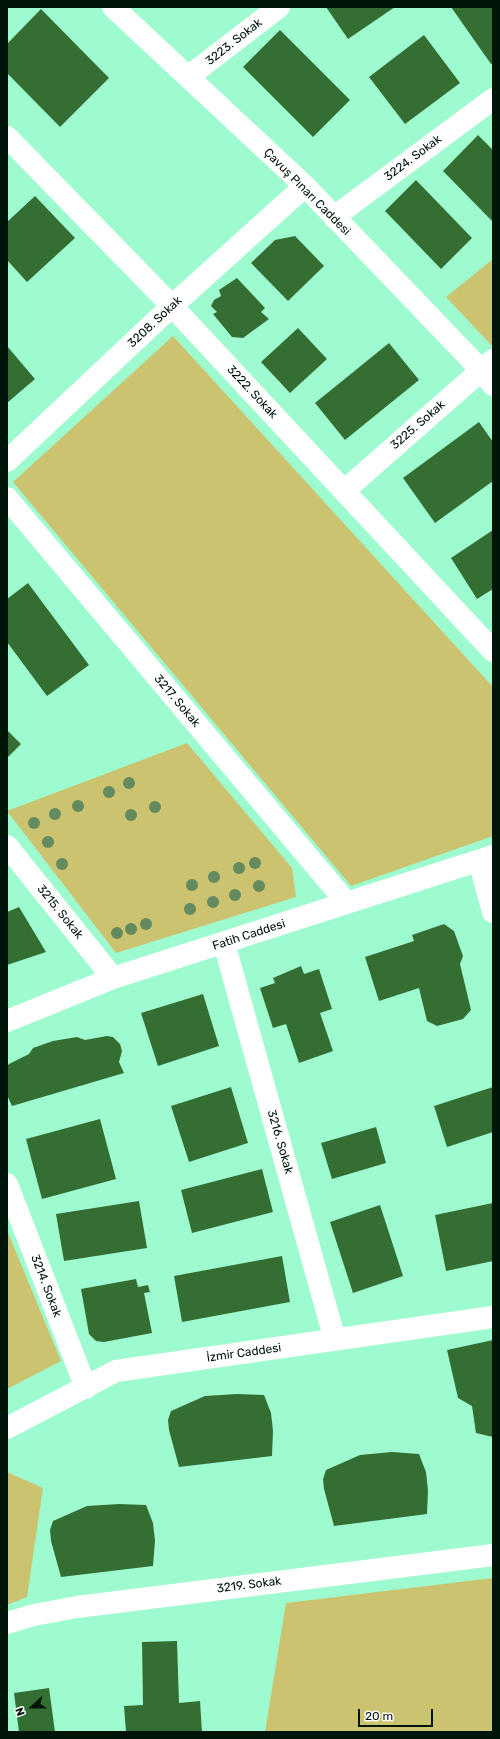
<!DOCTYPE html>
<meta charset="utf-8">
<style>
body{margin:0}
#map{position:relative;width:500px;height:1739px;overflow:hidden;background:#9efbd0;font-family:Rubik,sans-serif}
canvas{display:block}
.frame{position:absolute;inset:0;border:8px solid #001509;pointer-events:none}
.north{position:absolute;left:12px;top:1687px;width:40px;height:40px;-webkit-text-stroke:3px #fff;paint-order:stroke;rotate:249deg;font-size:11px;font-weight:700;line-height:16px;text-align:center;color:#001509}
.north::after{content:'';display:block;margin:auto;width:14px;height:18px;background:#001509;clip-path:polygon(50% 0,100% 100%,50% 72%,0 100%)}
.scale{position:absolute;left:358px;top:1709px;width:75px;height:18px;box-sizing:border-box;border:2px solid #001509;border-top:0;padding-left:5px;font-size:12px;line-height:14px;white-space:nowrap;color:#001509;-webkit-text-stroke:3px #fff;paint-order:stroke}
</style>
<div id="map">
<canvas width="500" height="1739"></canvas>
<div class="frame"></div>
<div class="north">N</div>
<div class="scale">20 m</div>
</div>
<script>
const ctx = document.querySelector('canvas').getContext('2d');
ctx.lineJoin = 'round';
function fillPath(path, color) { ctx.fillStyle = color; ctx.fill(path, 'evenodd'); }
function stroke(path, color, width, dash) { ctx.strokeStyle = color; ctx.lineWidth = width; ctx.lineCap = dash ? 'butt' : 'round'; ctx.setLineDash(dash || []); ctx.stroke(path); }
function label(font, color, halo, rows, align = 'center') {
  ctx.font = font + ' Rubik,sans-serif'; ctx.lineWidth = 3.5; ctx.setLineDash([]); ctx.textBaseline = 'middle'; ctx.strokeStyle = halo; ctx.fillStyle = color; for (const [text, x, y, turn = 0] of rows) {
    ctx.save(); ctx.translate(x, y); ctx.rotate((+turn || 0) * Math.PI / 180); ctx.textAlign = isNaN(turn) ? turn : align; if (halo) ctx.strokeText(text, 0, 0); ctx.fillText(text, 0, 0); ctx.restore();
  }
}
fillPath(new Path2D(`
 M493,259V343L491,345L446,297Z
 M173,336L493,687V836L351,886L13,482Z
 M187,743L292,868L296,897L116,953L7,811Z
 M7,1230L61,1361L7,1389Z
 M7,1472L43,1488L27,1597L7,1605Z
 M493,1578V1732H265L286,1603Z`), '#ccc370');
fillPath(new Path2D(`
 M326,7H395L348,39Z
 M451,7H493V63L491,64Z
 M41,9L109,78L60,127L7,73V44Z
 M280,30L350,100L313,137L243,67Z
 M424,35L460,83L405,124L369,77Z
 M478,135L493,150V222L443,171Z
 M416,180L472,238L441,269L385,211Z
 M35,196L75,238L27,282L7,260V222Z
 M295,236L324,266L288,301L251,263L275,240Z
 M237,278L265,308L261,312L269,319L243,338L232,337L213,314L217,312L211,306L214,300L221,296L219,290Z
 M298,328L327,359L290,393L261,362Z
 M389,343L419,380L345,440L315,403Z
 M7,346L35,379L7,403Z
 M479,422L493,442V481L435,523L403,478Z
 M493,530V589L477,599L451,558Z
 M28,583L89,665L47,696L7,642V599Z
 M7,730L21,744L7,758Z
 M19,907L46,952L7,965V912Z
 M444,924L454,931L463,956L460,964L471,1010L463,1019L437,1026L427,1021L419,988L379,1001L365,957L414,941L412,935Z
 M301,966L304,974L319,969L332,1009L320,1013L333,1051L299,1063L286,1024L273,1028L260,988L275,983L273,978Z
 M203,994L219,1046L158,1066L141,1013Z
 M107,1036L113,1037L120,1044L122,1051L119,1062L124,1073L12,1106L7,1095V1066L9,1064L29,1054L33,1048L53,1041L77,1037L85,1040Z
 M231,1087L248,1143L189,1162L171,1106Z
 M493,1087V1132L447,1147L434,1106Z
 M100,1119L116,1179L42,1199L26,1139Z
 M376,1127L386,1163L332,1179L321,1143Z
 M262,1169L273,1212L192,1233L181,1190Z
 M139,1201L147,1248L64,1261L56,1214Z
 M493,1203V1261L446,1271L435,1215Z
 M380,1205L403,1276L353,1293L330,1222Z
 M282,1256L290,1302L182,1322L174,1276Z
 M136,1279L138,1287L148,1285L150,1292L144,1293L152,1333L104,1342L96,1341L89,1334L81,1289Z
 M493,1340V1437L476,1433L472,1406L458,1398L447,1350Z
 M237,1394L264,1395L271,1413L273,1431L272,1456L179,1467L169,1430L168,1420L171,1411L205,1396Z
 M392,1452L419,1454L426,1472L428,1490L427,1514L334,1526L324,1489L323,1479L326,1470L360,1455Z
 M119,1504L146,1505L153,1523L155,1541L153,1566L61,1577L51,1541L50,1530L53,1521L87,1506Z
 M177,1641L179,1703L200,1701L202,1732H126L124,1706L143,1705L142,1642Z
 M49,1688L55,1732H19L14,1693Z`), '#356e33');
stroke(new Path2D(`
 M113,7L305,186L481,370L493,385
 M188,77L279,7
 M7,137L172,306L493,651
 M334,217L493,99
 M7,461L172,306L305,186
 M344,491L493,360
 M7,498L347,903
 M7,846L113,978
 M479,861L493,912
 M224,943L335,1340
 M7,1021L113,978L493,856
 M7,1184L86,1388
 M7,1428L116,1371L493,1317
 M7,1623L34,1615L77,1607L493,1555`), '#fff', 22);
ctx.fillStyle = '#648b5f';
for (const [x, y] of [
 [129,783],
 [109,792],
 [78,806],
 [155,807],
 [55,814],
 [131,815],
 [34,823],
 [48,842],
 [255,863],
 [62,864],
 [239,868],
 [214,877],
 [192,885],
 [259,886],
 [235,895],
 [213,902],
 [190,909],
 [146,924],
 [131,929],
 [117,933]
]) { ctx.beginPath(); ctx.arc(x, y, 6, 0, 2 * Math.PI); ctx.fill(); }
label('12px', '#001509', '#fff', [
 ["3223. Sokak",234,42,-38],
 ["3224. Sokak",413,158,-37],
 ["Çavuş Pınarı Caddesi",307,192,45],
 ["3208. Sokak",155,322,-43],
 ["3222. Sokak",252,392,47],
 ["3225. Sokak",418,425,-41],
 ["3217. Sokak",177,701,50],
 ["3215. Sokak",60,912,51],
 ["Fatih Caddesi",249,935,-18],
 ["3216. Sokak",280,1142,74],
 ["3214. Sokak",46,1286,69],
 ["İzmir Caddesi",244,1353,-8],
 ["3219. Sokak",249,1585,-7]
]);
</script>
